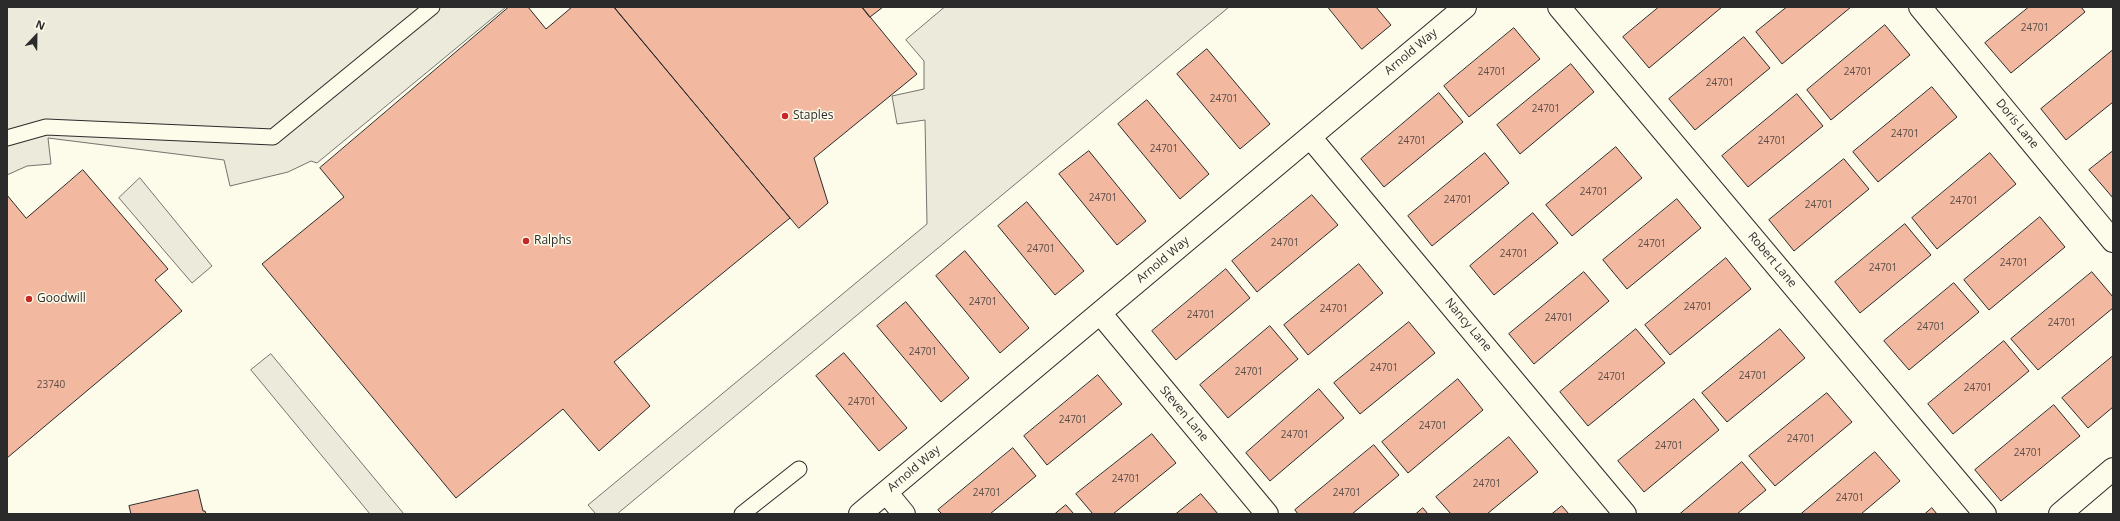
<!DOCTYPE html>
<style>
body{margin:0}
#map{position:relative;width:2120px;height:521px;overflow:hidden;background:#fdfbea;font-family:"Open Sans",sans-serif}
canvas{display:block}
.frame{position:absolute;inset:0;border:8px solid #2b2b2b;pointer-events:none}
.north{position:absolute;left:16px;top:16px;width:40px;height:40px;-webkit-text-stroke:3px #fdfbea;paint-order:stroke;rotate:22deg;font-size:11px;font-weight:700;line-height:16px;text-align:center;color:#2b2b2b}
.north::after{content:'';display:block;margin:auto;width:14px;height:18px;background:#2b2b2b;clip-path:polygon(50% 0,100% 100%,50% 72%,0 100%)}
</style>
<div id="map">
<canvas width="2120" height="521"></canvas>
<div class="frame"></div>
<div class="north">N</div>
</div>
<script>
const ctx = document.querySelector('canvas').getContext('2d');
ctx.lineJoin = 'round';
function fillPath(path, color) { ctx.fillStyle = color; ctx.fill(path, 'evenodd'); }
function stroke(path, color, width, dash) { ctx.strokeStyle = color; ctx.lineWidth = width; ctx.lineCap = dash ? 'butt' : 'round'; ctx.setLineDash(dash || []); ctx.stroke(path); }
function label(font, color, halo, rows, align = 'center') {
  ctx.font = font + ' "Open Sans",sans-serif'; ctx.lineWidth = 3; ctx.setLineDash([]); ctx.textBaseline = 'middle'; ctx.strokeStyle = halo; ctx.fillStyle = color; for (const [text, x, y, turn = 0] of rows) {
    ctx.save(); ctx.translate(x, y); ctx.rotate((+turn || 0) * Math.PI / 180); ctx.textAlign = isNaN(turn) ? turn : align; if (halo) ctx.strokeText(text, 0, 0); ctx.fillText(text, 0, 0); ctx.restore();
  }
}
const parking = new Path2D(`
 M7,7H506L317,163L311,161L288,172L230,186L224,160L48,138L51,164L27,166L7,175Z
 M945,7H1229L617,514H596L588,505L927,224L925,120L897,124L892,96L924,89V61L906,40Z
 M140,178L212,266L192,283L119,198Z
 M271,354L404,514H370L251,370Z`);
fillPath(parking, '#eceadb');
stroke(parking, '#74746e', 1);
const building = new Path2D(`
 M509,7H528L546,29L572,7H614L790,218L614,362L650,406L599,451L563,409L456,498L262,264L344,197L320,168Z
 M614,7H862L917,74L814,158L828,203L799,228Z
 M862,7H883L870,17Z
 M1328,7H1376L1391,25L1362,49Z
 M1659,7H1722L1649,68L1623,37Z
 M1787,7H1851L1782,64L1756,32Z
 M2029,7H2081L2085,12L2011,73L1985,43Z
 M1885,25L1910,55L1831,120L1807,90Z
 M1514,28L1540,59L1469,117L1444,86Z
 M1744,37L1770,68L1695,130L1669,99Z
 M1207,49L1270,124L1240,149L1177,74Z
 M2113,50V102L2066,140L2041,109Z
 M1571,64L1594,92L1520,154L1497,125Z
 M1932,87L1957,117L1878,182L1853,152Z
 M1439,93L1463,122L1384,187L1361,159Z
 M1797,94L1823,126L1748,187L1722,156Z
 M1147,100L1209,174L1180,199L1118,124Z
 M1616,147L1642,178L1572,236L1546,205Z
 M1089,151L1146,221L1117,245L1059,174Z
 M2113,151V198L2089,170Z
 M1485,153L1509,183L1432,246L1408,216Z
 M1990,153L2016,184L1937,249L1912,218Z
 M1844,159L1869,189L1794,251L1769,220Z
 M83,170L168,269L155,280L182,311L7,458V195L26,218Z
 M1312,195L1338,225L1257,292L1232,261Z
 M1677,199L1701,228L1627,289L1603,260Z
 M1027,202L1084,271L1055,295L998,226Z
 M1533,213L1558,243L1494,295L1470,266Z
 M2040,217L2065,247L1989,310L1964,280Z
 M1905,224L1931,255L1860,313L1835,282Z
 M965,251L1029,328L1000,353L936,276Z
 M1726,258L1751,289L1670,355L1645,325Z
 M1359,264L1383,293L1308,355L1284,325Z
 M1226,269L1250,298L1176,360L1152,331Z
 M1584,272L1609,301L1534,364L1509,334Z
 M2092,272L2113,297V308L2038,370L2011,339Z
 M1954,283L1979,312L1909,370L1884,341Z
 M906,302L969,378L941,402L877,326Z
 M1409,322L1435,353L1360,414L1334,383Z
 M1270,326L1298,359L1228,418L1200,385Z
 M1636,329L1665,363L1588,426L1560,392Z
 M1780,329L1805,358L1727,422L1702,393Z
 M2004,341L2029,371L1953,434L1928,404Z
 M844,353L907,428L879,451L816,376Z
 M2113,356V407L2088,428L2062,398Z
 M1098,375L1122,404L1047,465L1024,436Z
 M1458,379L1483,410L1408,473L1382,442Z
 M1319,389L1344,418L1270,481L1246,453Z
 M1827,393L1852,422L1775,486L1749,456Z
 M1694,399L1719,430L1644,492L1618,461Z
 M2054,405L2080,436L2001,501L1975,470Z
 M1152,434L1176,463L1113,514H1093L1076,494Z
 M1509,437L1538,472L1487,514H1451L1436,497Z
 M1374,445L1399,475L1352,514H1298L1295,510Z
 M1013,448L1036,476L990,514H942L938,510Z
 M1875,452L1900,481L1861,514H1801Z
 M1742,462L1766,490L1737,514H1680Z
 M198,490L203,511H205L206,514H131L129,506Z
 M1201,494L1218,514H1176Z
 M1066,505L1074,514H1055Z
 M1562,506L1569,514H1552Z
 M1423,508L1428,514H1416Z
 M1932,508L1937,514H1925Z`);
fillPath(building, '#f2b8a0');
stroke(building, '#2b2b2b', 1);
const service = new Path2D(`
 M7,138L46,127L273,137L432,7
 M742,514L799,469`);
const minor = new Path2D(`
 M1559,7L1985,514
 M1920,7L2113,241
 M1310,137L1625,514
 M1100,313L1267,514
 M886,492L904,514
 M860,514L1465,7
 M2060,514L2113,469`);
stroke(service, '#2b2b2b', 17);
stroke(minor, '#2b2b2b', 24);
stroke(service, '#fdfbea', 15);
stroke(minor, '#fdfbea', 22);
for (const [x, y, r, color] of [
 [785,116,4,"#c62828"],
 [526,241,4,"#c62828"],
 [29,299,4,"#c62828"]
]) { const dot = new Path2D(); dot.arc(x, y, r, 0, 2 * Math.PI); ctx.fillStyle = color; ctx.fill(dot); stroke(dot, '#fdfbea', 1.5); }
label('10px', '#5d4e48', null, [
 ["24701",2035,28],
 ["24701",1492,72],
 ["24701",1858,72],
 ["24701",1720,83],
 ["24701",1224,99],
 ["24701",1546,109],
 ["24701",1905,134],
 ["24701",1412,141],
 ["24701",1772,141],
 ["24701",1164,149],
 ["24701",1594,192],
 ["24701",1103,198],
 ["24701",1458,200],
 ["24701",1964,201],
 ["24701",1819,205],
 ["24701",1285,243],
 ["24701",1652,244],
 ["24701",1041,249],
 ["24701",1514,254],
 ["24701",2014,263],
 ["24701",1883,268],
 ["24701",983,302],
 ["24701",1698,307],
 ["24701",1334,309],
 ["24701",1201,315],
 ["24701",1559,318],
 ["24701",2062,323],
 ["24701",1931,327],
 ["24701",923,352],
 ["24701",1384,368],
 ["24701",1249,372],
 ["24701",1753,376],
 ["24701",1612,377],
 ["23740",51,385],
 ["24701",1978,388],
 ["24701",862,402],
 ["24701",1073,420],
 ["24701",1433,426],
 ["24701",1295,435],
 ["24701",1801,439],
 ["24701",1669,446],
 ["24701",2028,453],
 ["24701",1126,479],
 ["24701",1487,484],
 ["24701",987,493],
 ["24701",1347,493],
 ["24701",1850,498]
]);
label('12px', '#2b2b2b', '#fdfbea', [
 ["Arnold Way",1411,52,-40],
 ["Doris Lane",2017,124,51],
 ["Arnold Way",1163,260,-40],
 ["Robert Lane",1772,260,50],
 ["Nancy Lane",1468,325,50],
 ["Steven Lane",1184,414,50],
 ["Arnold Way",914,469,-40]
]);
label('12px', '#2b2b2b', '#fdfbea', [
 ["Staples",793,116],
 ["Ralphs",534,241],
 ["Goodwill",37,299]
], 'left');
</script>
